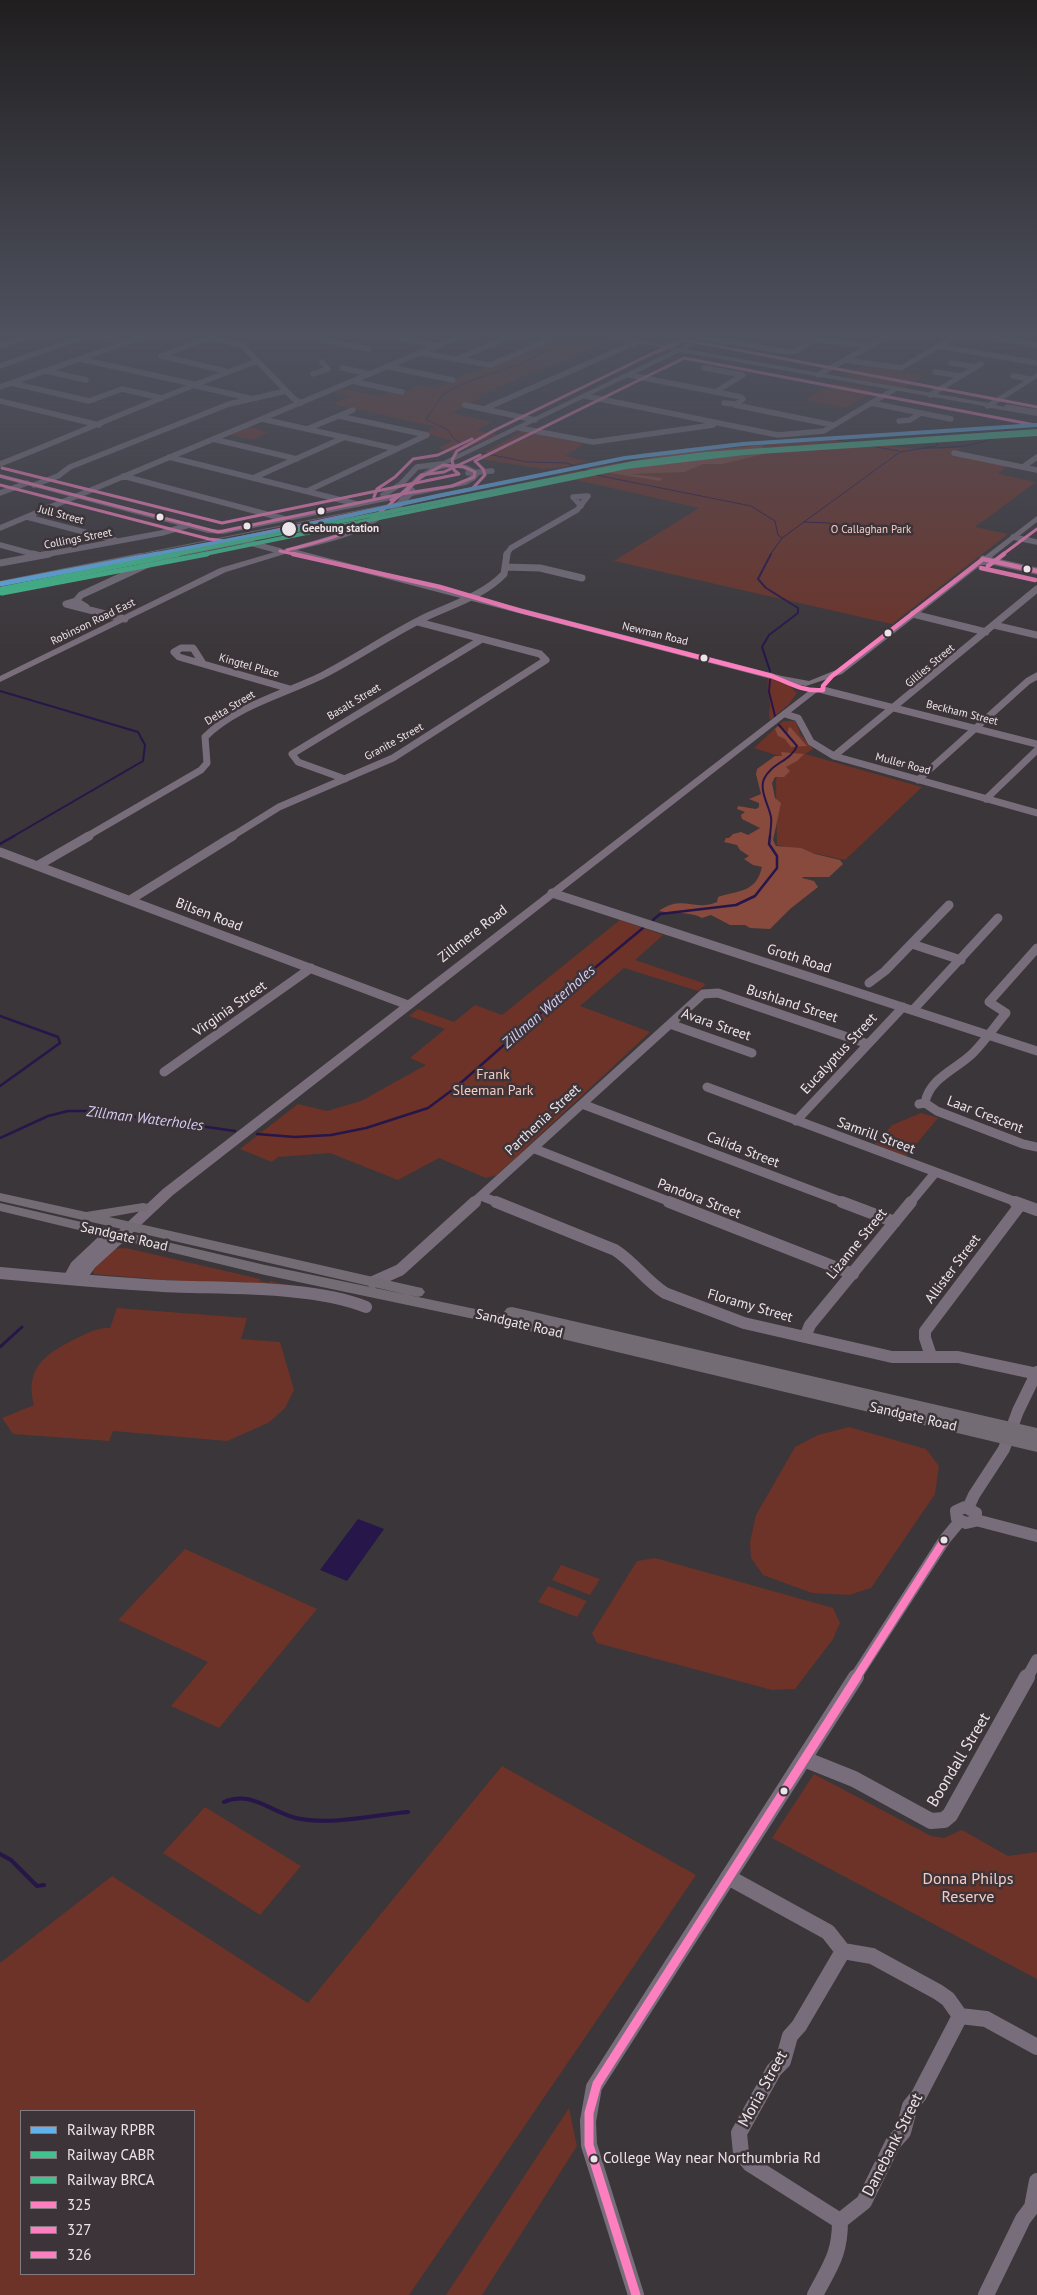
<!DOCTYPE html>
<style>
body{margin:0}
#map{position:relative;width:1037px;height:2295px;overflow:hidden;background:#3b3639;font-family:"PT Sans",sans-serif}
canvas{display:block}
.legend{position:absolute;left:20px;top:2110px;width:175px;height:165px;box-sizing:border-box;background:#3d3439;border:1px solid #837b7f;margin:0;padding:6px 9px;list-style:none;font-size:15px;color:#ebe5e9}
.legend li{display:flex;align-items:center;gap:10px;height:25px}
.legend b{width:25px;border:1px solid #837b7f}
</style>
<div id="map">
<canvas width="1037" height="2295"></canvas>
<ul class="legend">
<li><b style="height:6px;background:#60b1ec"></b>Railway RPBR</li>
<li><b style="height:6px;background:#40c390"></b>Railway CABR</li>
<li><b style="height:6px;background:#40c390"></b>Railway BRCA</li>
<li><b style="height:6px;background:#fe7fbf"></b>325</li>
<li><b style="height:6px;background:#fe7fbf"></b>327</li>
<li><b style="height:6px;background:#fe7fbf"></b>326</li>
</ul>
</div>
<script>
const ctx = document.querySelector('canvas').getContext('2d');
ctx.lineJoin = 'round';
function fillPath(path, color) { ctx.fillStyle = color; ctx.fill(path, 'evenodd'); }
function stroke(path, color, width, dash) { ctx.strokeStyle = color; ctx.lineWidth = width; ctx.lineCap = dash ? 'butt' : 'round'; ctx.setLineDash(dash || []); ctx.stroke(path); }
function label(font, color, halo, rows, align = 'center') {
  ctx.font = font + ' "PT Sans",sans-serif'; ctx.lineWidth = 5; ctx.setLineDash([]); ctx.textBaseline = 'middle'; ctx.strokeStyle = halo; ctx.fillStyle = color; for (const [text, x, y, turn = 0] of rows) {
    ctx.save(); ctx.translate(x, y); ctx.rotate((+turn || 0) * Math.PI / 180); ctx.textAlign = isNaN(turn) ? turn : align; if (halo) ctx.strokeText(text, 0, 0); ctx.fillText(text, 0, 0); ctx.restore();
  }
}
fillPath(new Path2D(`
 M552,337L612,339L479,396L482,398L452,413L492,422L477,430L498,435L453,453L439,448L452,441L424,433L436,427L332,404L351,396L335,392L342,389L379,396L390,392L399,394L420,385L435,388L486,366L502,363L544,345Z
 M865,365L924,376L903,388L844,377Z
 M833,383L876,390L846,408L804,400Z
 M248,427L269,432L252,440L230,435Z
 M523,431L584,444L565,456L587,461L565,467L543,469L474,458Z
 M838,440L917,449L961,448L952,455L1007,466L998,474L1036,482L975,527L1008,534L892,624L614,561L699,508L555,475L665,455L749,446Z
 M768,677L790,686L797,693L789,704L770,720C768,714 770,709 770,703C768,693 767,687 768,677Z
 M783,721H796L800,734L813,749L805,754L922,787L845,860L777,845L776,779L792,760L754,748Z
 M620,920L663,935L635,960L706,984L698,991L624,968L580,1006L650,1032L497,1175L486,1178L439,1158L398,1180L330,1153L278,1157L272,1162L240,1149L298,1104L327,1111L361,1101L426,1065L410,1058L445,1029L409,1016L418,1009L454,1022L475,1005L502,1015Z
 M921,1113L938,1118L906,1156L875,1144L892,1125Z
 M126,1248L260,1279V1281L269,1283L270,1281L321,1293L94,1274L92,1267L114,1249Z
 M117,1308L247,1318L241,1339L280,1342L294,1390L285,1408L268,1423L227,1441L113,1431L109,1441L13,1434L2,1418L34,1405C24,1367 47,1353 77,1338C88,1333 97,1327 110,1328Z
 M849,1427L926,1449L939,1466L935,1494L871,1588L849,1595L812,1593L763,1575L751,1558L750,1542L756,1515L795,1447L818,1435Z
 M185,1549L317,1609L219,1728L171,1706L208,1662L118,1620Z
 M655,1558L833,1608L840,1623L833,1639L795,1689L772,1690L597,1643L592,1633L637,1561Z
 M561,1565L600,1579L590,1595L552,1580Z
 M548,1586L587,1601L577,1617L538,1602Z
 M502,1766L696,1875L409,2295H0V1963L112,1876L308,2003ZM21,2111H194V2274H21Z
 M814,1774L931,1836L944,1838L962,1830L1008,1856L1037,1852V1979L772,1838Z
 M205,1807L301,1866L260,1915L163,1853Z
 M569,2108L577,2146L482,2295H446Z`), '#6d3328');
fillPath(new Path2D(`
 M763,445L764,454L722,464H703L684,472L630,474L663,478L660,481L586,469L665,455Z
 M778,726L787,734L789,727L791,728L807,746L791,747L785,739L778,736L775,729Z
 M781,752L804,754L797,761L786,767L790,771L784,777H775L772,783L775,798L781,803L773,840L776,846L801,848L815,854L840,860L843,864L829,877H803L802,878L814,881L818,887L790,909L770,929L750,928L745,925H730L711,915L702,918C690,911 673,914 659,911C683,894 694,912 717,902L718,897C739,890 756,893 762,867L753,865L744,859L749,856L740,850L737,845L724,842L726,838H729L733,834L741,832L748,835L760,828L742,819L741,815L745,812L737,809L738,806L756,809L759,807V803L749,799L761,794L756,774L757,769L775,756H782Z`), '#874a3d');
fillPath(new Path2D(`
 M358,1519L384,1529L347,1581L320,1570Z`), '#261649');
stroke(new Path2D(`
 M837,440L899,451
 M465,448L461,447V443L454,439L448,430L426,419C434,410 437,399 447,392C482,371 535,368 562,337
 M925,448C951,448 987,447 1007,429
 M483,453L527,462L567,463L596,475L751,506L775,521L778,535L782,538L770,555
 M804,522L828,523L884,534
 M782,538L900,452L936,446L943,434`), '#261649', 1);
stroke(new Path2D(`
 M770,671L762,647L769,635L798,613V608L766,588L758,579L771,554
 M770,679L769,692L775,716
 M0,691L138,732L145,745L143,761L12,837
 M770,837C770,831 772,824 771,817C769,806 759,790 764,779C771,763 791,761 797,746L779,725`), '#261649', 2);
stroke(new Path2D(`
 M0,844L14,836
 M653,920L660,914L736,905L755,896L777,868V856L769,844L770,836
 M0,1016L58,1037L60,1043L0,1086
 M257,1134L295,1137L331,1135L366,1128L428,1108L455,1088L538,1015L643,928
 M0,1138L48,1116L68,1111H94L235,1131`), '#261649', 2.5);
stroke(new Path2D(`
 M0,1347L22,1327`), '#261649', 3);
stroke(new Path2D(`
 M224,1802C251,1790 271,1812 296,1818C332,1826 373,1815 408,1812
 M0,1854L11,1860L37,1886L44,1885`), '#261649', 4);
stroke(new Path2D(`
 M104,337L127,342
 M211,337L161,356L226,371
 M211,337L243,346L294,399L301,403
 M319,337L325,341L369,349
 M395,337L438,346
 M792,337L870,346
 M990,337L1037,345
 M706,338L788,352L796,351L813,341
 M0,346L25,337
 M939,346L1037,363
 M422,353L490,365L542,343L549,337
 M80,359L193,384
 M457,359L509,337
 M845,360L901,368L954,337
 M951,363L976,367
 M0,366L83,337
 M389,367L453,380
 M342,368L370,374
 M704,368L743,375L715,392
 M46,371L86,380
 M935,372L961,376
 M313,374L328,369L322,362
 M629,375L741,397L743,399L735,405L833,425
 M818,375L886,337
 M1013,376L1030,379
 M352,381L402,392
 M11,383L89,401L122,389L162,398
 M192,385L249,398
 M0,387L142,337
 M930,395L981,364
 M585,396L778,435L824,431L895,389
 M0,401L99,425
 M724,403L734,404
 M871,403L951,419
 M465,405L535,420
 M1007,407L1037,412
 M484,409L639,341
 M339,416L427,435
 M262,419L397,449
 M899,421L910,420L921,413
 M519,428L593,442L713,425
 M307,429L353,410
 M213,439L297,459
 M954,453L1037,470
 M169,457L357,504
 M0,464C86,430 171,392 258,361
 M1023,467L1037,457
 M468,473L492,471
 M123,476L285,519
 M253,478L345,437
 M34,485L58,476L70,467L229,404L286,391
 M307,491L427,435
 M0,493L27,483
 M384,498L383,495L401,484L417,467L441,464
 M27,517L115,540
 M0,528L458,337
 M1013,537L1037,542
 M0,545L37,555
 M43,555L162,533L189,525
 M173,555L243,541L280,551
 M506,555L511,548L577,510L588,496L573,497L581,506`), '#786e7b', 5.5);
stroke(new Path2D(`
 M33,554L37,555
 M983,559L1037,571
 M0,563L49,554
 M506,567L540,568L582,578
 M76,601L81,595L159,559L177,554
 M86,607L76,601L66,604L125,619
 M913,614L986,632
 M994,625L1037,635
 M202,662L193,648H181L174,652L179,657L290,689
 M823,690L1037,744
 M785,714L798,718L811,742L834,756L1037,813
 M834,756L1037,589
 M345,779L298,762L292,754L482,639
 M918,780L1028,681L1037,676
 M986,799L1037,750
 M86,837L201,770L207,763L205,737C237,705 286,694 325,674C360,656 392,633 428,616C454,604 484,595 504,574L507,554
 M231,837L279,807L393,758L546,660L540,654L418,622`), '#786e7b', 7);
stroke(new Path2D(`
 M0,852L408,1005
 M37,866L89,836
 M552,893L1037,1051
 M130,900L233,836
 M912,944L961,960
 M869,983L885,971L949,905
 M913,1010L998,918
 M670,1024L752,1053
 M164,1072L311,968
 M707,1087L1019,1203
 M925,1103L937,1111L1023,1144L1037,1147
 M582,1104L845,1203
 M919,1104L925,1103C929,1078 957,1069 973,1053C985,1041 995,1026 1006,1013L989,1002L1037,948
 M796,1121L903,1007
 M535,1149L673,1203
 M481,1196L499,1203
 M473,1203L703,994L718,993L868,1044
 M910,1203L935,1173`), '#786e7b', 9);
stroke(new Path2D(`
 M496,1202L615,1250C634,1262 646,1281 665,1293L744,1323L892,1357H958L1037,1374
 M669,1202L853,1274
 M842,1202L895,1222
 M1015,1202L1037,1210
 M0,1273C54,1278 108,1283 163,1286C222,1289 312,1285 366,1307
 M69,1279L76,1266L110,1234
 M79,1280L90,1264L121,1236
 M373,1282L400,1270L475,1202
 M805,1337L810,1325L911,1202
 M931,1356L925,1338V1331L1021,1204
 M965,1507L976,1513L975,1521L966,1523L957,1519L956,1511Z
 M968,1508L974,1495L1004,1449L1018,1411L1037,1372
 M976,1520L1037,1536
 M855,1678L945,1539L960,1521
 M1027,1678L1037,1660`), '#786e7b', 12);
stroke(new Path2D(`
 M804,1759L854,1779L931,1821L944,1820L950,1815L1027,1677
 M728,1877L828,1932L843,1951L872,1956L938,1992L948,1999L960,2016L986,2019L1037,2047
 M840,2221L750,2164L741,2153L739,2133L774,2070L783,2061L790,2036L799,2026L843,1951
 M636,2295L589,2145L588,2121L594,2087L856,1677
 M815,2295C830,2266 840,2255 840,2221L864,2202L893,2143L903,2132L910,2106L919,2095L960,2016
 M986,2295L1023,2219L1032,2207L1037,2181`), '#786e7b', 16);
fillPath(new Path2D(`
 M607,337H622L679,348L701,337H709L686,349L988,403L1037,373V378L995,405L1037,412V416L991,408L987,409L984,406L680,352L447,464C460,463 471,464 480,474L475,480L466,485L223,534L208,533L0,478V474L211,529L223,530L399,494L416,477L433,466L674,350ZM446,468H462L472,474C466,485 420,490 407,492C418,482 430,470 446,468Z
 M381,511L388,513C365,535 327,543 297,550L782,676L809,681L836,670L1037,516V522L987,561H1002V565H981L842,674L806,686L779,681L288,553L226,572L0,682V676L220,568L347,531L366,522Z
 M810,690L817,692L173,1195L126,1239H116L114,1236L116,1233L163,1189Z`), '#7a6e7c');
fillPath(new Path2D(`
 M0,1193L86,1212L143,1203L148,1204L150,1207L148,1210L109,1217L417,1287L422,1288L425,1292L422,1296L417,1297L0,1201Z
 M0,1203L265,1265L509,1316L504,1312L507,1308L512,1307L1037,1428V1440L732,1369L1037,1440V1452L512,1327L265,1275L0,1211Z`), '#746c75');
stroke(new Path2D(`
 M135,555L643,454L728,444L1037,424`), '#736d74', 1);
stroke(new Path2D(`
 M0,582L141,554`), '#736d74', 2);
stroke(new Path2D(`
 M393,511L412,491`), '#7a6e7c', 7);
stroke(new Path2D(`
 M443,465L464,467L475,472L474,477L452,486L401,494L421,477Z
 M0,476L218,532L401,494
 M287,550C336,538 364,531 401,494
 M280,551L298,555`), '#fe7fbf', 3);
stroke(new Path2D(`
 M293,554L440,587L521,611L772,676C789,683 804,692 823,690V686L832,676L983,559
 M983,559L1037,571`), '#fe7fbf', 4.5);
stroke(new Path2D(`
 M856,1678L945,1539`), '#fe7fbf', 8);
stroke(new Path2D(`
 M636,2295L589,2145V2113L597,2084L857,1677`), '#fe7fbf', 9);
stroke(new Path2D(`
 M665,368L684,358L1035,425
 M0,485L209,539L225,541L472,489L485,475L483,469L475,461L684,358
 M391,500L407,491L421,475L444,472L480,455
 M1002,555L1037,529`), '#fe7fbf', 3);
stroke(new Path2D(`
 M988,566L1004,554
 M981,568L1035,580`), '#fe7fbf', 4.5);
stroke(new Path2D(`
 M657,352L685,340L1037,407
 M2,468L222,523L459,474L454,470L452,460L457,451L495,430L676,342
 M374,497L377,489L395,477L413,459L438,455L472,439`), '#fe7fbf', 3);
stroke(new Path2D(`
 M151,555L298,527L437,496L625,458L743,444L1037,425`), '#60b1ec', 4);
stroke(new Path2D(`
 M0,584L158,554`), '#60b1ec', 5);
stroke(new Path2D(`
 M200,555L626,467L744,453L1037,434`), '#40c390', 4);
stroke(new Path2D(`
 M2,593L207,554`), '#40c390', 5);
stroke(new Path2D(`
 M172,555L634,463L705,454L1037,431`), '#40c390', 4);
stroke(new Path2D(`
 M2,589L178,554`), '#40c390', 5);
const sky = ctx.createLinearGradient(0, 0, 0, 659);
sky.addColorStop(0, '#201e1f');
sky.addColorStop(0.51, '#4f525f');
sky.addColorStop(1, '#4f525f00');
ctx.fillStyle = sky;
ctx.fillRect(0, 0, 1037, 659);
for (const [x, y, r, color] of [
 [321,511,4.5,"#ebe5e9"],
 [160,517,4.5,"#ebe5e9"],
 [247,526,4.5,"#ebe5e9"],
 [289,529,8,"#ebe5e9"],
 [1027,569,4.5,"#ebe5e9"],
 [888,633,4.5,"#ebe5e9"],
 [704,658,4.5,"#ebe5e9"],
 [944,1540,4.5,"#ebe5e9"],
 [784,1791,4.5,"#ebe5e9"],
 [594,2159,4.5,"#ebe5e9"]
]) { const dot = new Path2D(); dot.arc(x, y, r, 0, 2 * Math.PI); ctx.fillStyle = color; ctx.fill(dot); stroke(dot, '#3d3439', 2); }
label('11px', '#ebe5e9', '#3d3439', [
 ["Jull Street",61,515,15],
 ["Collings Street",78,539,-11],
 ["Robinson Road East",93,622,-26],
 ["Newman Road",655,634,14],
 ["Kingtel Place",249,666,16],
 ["Gillies Street",930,666,-40],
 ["Basalt Street",354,702,-31],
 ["Delta Street",230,708,-31],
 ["Beckham Street",962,713,14],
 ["Granite Street",394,742,-29],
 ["Muller Road",903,764,15]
]);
label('bold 11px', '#ebe5e9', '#3d3439', [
 ["Geebung station",302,529]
], 'left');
label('11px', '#f6cbc1', '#3d3439', [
 ["O Callaghan Park",871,530]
]);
label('14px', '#ebe5e9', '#3d3439', [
 ["Bilsen Road",209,915,21],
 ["Zillmere Road",473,934,-38],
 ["Groth Road",799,959,18],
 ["Bushland Street",792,1004,18],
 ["Virginia Street",230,1009,-35],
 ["Avara Street",716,1025,19],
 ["Eucalyptus Street",839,1054,-47],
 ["Laar Crescent",985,1115,21],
 ["Parthenia Street",543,1120,-43],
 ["Samrill Street",876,1136,20],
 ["Calida Street",743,1150,21],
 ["Pandora Street",699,1199,21],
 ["Sandgate Road",124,1237,13],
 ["Lizanne Street",857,1244,-51],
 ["Allister Street",953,1269,-53],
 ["Floramy Street",750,1306,16],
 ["Sandgate Road",519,1324,13],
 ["Sandgate Road",913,1417,13]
]);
label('14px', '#f6cbc1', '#3d3439', [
 ["Frank",493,1075],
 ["Sleeman Park",493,1091]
]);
label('italic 15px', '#d2ccf1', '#3d3439', [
 ["Zillman Waterholes",549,1007,-41],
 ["Zillman Waterholes",145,1119,7]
]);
label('15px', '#ebe5e9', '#3d3439', [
 ["College Way near Northumbria Rd",603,2159]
], 'left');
label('16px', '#ebe5e9', '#3d3439', [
 ["Boondall Street",959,1760,-59],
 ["Moria Street",763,2089,-61],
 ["Danebank Street",893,2145,-63]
]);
label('16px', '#f6cbc1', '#3d3439', [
 ["Donna Philps",968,1879],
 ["Reserve",968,1897]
]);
</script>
